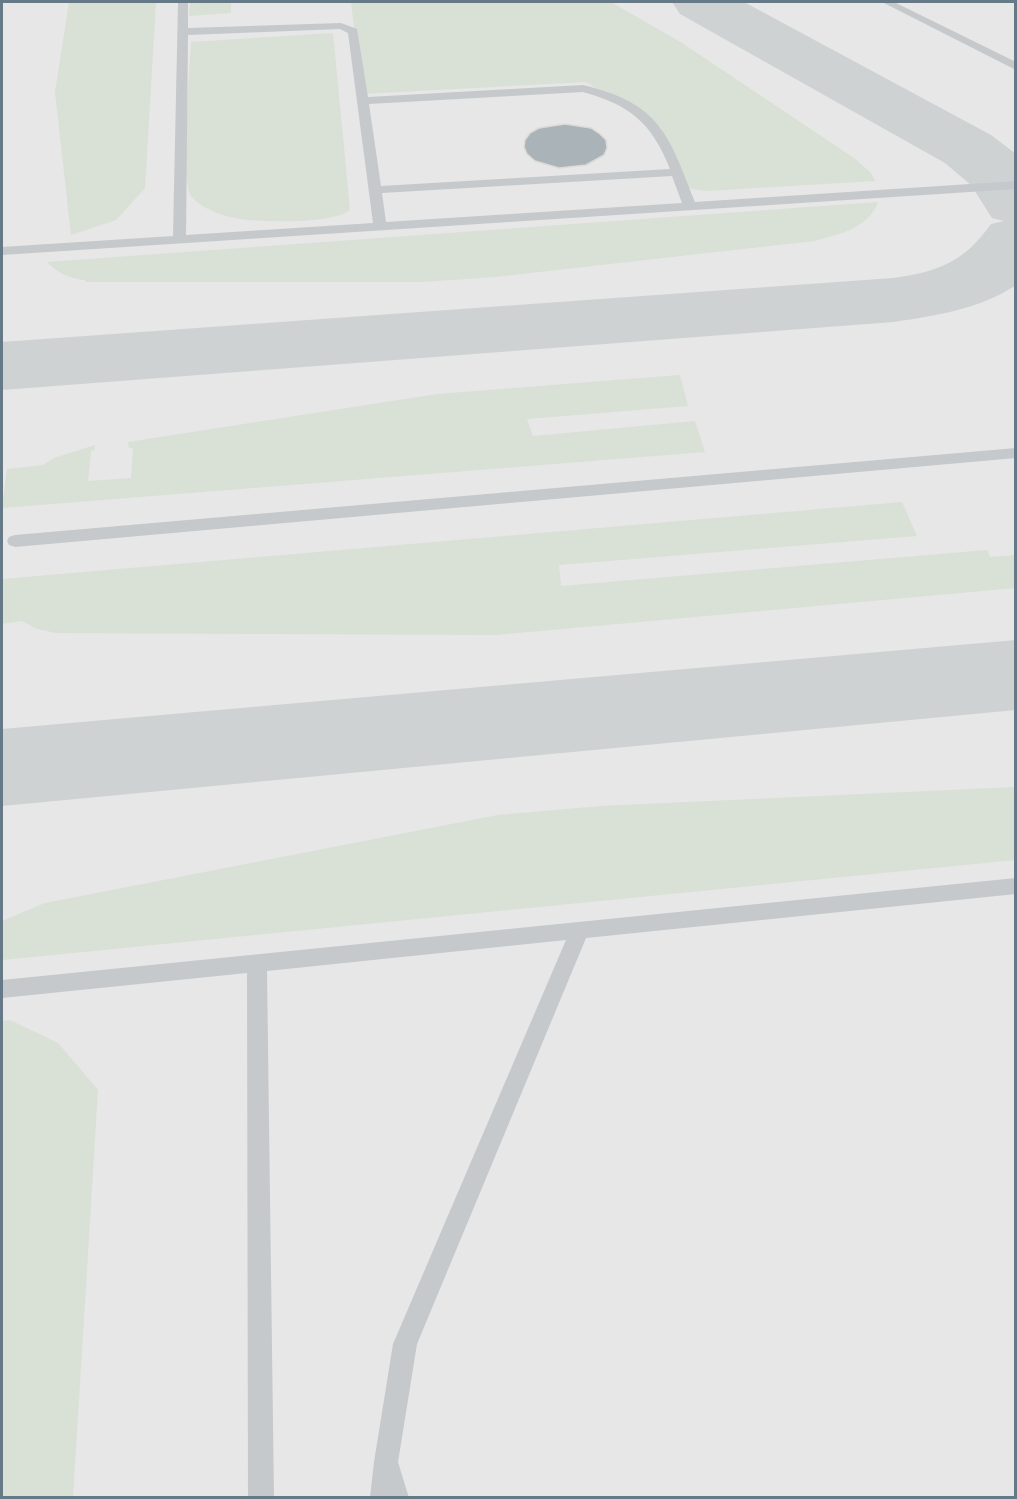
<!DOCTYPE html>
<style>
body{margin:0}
#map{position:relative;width:1017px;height:1499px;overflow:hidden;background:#f8f8f5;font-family:"Varela Round",sans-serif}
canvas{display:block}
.frame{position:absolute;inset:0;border:3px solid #667987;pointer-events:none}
</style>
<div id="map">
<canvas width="1017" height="1499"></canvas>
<div class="frame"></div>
</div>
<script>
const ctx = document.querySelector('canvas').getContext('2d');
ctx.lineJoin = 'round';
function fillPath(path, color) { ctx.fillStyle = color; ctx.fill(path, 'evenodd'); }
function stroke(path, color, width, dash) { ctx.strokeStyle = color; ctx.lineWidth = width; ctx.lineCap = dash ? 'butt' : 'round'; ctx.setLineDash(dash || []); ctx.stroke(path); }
fillPath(new Path2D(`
 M2,2H1015V1497L2,1498Z`), '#e6e7e6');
fillPath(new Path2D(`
 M69,2H156L145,188L116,220L71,235L55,92Z
 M190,2H231V13L189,16Z
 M351,2H611L682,43L854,158L871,173L875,181L706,191L687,188L683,183L661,128L586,82L362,94Z
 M333,33L350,210C337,221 291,222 273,221C247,221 211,218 192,197C179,181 190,69 191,42Z
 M878,202C868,229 839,234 814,241L495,277L422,282H85V280C71,279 57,273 47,262Z
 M680,375L688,406L527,419L533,436L695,421L705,452L2,508L7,469L43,465L54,458L95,445V450L91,451L88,481L131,478L133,448H129L128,442L437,394Z
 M902,502L917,536L559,565L561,586L987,550L990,557L1015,555V588L496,635L56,633L37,629L22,621L2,624V579Z
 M1015,787V860L2,960V921L45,903L498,815L600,806Z
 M10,1020L58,1043L98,1090L73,1497H2V1021Z`), '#d9e0d6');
fillPath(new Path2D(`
 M672,2H744L991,135L1016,154V285C981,309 934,316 893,322L2,390V342L893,278C938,272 964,262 991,224L1004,221L992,218L971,185L945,163L680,14Z
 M1016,640V710L2,806V729Z`), '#ced2d3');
const building = new Path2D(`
 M565,124L591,128L600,134L606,140L607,148L604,155L586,165L559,168L535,161L527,154L524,147L525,140L530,133L539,128Z`);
fillPath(building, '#aab3b8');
stroke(building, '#dadad7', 1.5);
fillPath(new Path2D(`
 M178,2H188V28L341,23L357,29L368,97L583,85C661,104 668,134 695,202L1016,181V189L2,255V247L173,236ZM340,29L348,33L373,223L186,235L188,35ZM583,92C630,105 652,123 670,169L381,186L369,104ZM672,176L682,203L386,222L382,193Z
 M882,2H894L1016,62V70Z
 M1016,448V458L15,547L9,545L7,541L9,537L15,535Z
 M1016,878V894L586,938L417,1344L398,1462L409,1498H370L374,1462L393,1344L566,940L267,971L274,1498H248L247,973L2,998V980Z`), '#c5c9cc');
</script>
